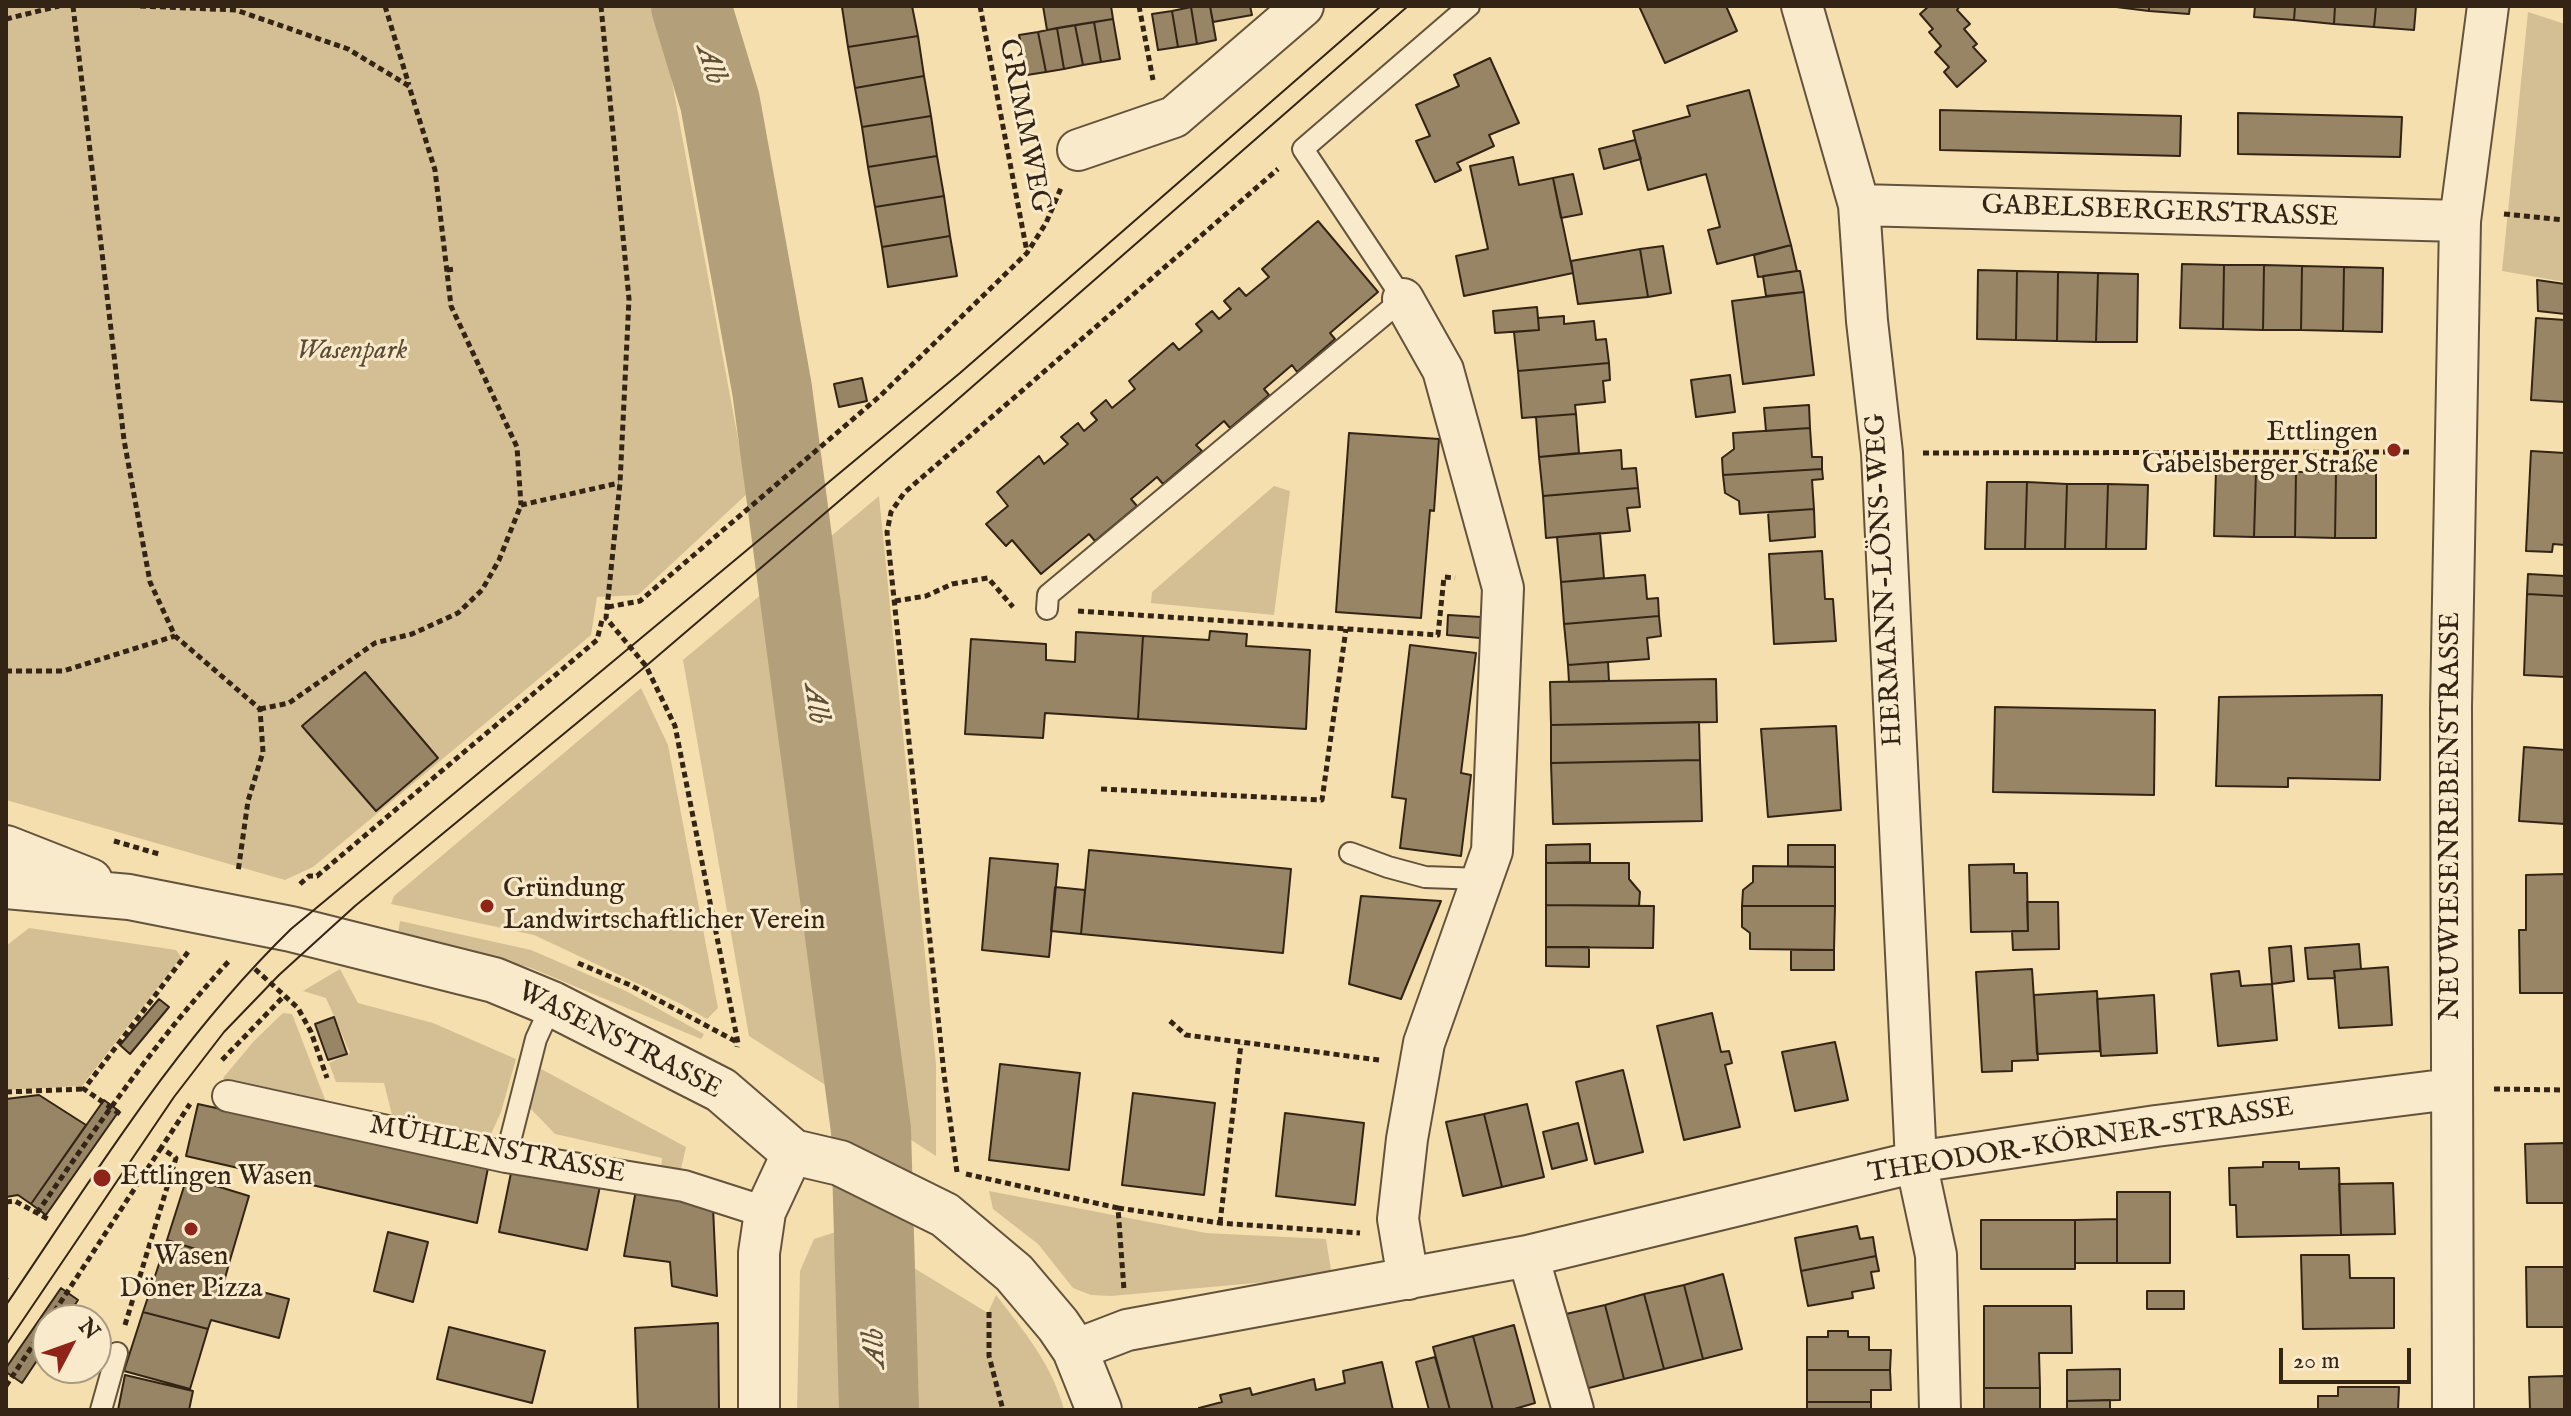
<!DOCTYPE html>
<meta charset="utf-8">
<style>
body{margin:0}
#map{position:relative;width:2571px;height:1416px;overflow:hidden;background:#f5dfae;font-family:"IM FELL English",serif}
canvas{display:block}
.frame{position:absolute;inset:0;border:8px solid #332416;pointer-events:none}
.north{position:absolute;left:32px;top:1304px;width:80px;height:80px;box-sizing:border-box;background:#f8eaca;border:2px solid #a99b82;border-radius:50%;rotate:49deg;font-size:22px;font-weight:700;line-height:32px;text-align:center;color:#332416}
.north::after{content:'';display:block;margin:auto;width:28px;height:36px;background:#8f2418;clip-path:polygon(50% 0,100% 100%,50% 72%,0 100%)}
.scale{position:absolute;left:2279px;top:1348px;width:132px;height:36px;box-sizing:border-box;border:4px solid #332416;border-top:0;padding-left:10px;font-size:24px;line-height:28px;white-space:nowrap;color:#332416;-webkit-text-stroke:6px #f8eaca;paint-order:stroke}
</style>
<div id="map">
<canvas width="2571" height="1416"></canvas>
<div class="frame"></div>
<div class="north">N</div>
<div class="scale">20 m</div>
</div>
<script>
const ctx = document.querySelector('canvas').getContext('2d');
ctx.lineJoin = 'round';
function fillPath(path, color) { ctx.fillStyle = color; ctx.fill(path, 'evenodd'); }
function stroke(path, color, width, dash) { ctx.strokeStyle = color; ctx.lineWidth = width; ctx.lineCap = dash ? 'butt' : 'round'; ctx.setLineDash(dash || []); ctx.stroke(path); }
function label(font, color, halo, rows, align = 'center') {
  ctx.font = font + ' "IM FELL English",serif'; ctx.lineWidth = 6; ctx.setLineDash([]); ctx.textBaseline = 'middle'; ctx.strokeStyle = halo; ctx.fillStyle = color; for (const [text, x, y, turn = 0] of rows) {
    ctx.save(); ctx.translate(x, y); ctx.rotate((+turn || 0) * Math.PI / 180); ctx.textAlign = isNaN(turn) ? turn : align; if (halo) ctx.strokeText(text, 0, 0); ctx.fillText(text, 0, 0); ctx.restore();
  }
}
fillPath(new Path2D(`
 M6,6H658L748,493L638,595L597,597L591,635L313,867L285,880L6,800Z
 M2528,12L2565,24V282L2502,271Z
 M1274,486L1290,491L1274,615L1151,603L1152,592Z
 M879,496L936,1064V1156L749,1036L683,660Z
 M641,688L668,745L718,1008L707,1019L679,1003L534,935L391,904L394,896Z
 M400,921L531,950L626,991L704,1034L701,1039L531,968L398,933Z
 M29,928L176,950L181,957L82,1086L6,1090V946Z
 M340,969L358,1003L433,1023L516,1059L501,1112L487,1143L394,1123L384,1083L336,1082L329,1063L350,1053L326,998L303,991Z
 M283,1013L292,1014L326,1102L317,1106L230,1086L223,1078L254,1041Z
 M541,1069L686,1147L680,1173L661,1171L662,1158L555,1134L528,1106Z
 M989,1191L1206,1233L1326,1239L1332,1276L1111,1296L1091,1295L1073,1288L1038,1244L993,1209Z
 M848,1228L988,1313L996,1295C1024,1331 1053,1366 1064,1410H797L800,1271L814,1239Z`), '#d4bf94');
stroke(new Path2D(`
 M691,6L720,102L772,389L871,1130L879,1410`), '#b39f7a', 80);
const building = new Path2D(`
 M850,6H912L918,36L848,47L842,7Z
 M1043,6H1111L1113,19L1047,30Z
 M1210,6H1250L1252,15L1213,22Z
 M1210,6L1216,40L1197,44L1191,7Z
 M1639,6H1726L1737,31L1665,63Z
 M1929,6H1960L1957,10L1970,24L1964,29L1977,44L1973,47L1986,61L1957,87L1944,72L1949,67L1935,52L1941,46L1929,32L1933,29L1920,14Z
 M2108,6H2149V11Z
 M2149,6H2190L2189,14L2149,11Z
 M2255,6H2295L2294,20L2254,17Z
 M2295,6H2335L2334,24L2294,20Z
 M2335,6H2376L2374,27L2334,24Z
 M2376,6H2416L2414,30L2374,27Z
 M1191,7L1197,44L1178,47L1172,11Z
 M1172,11L1178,47L1158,50L1152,14Z
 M1113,19L1120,59L1101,62L1094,22Z
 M1094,22L1101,62L1083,65L1075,25Z
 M1075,25L1083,65L1064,69L1057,28Z
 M1057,28L1064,69L1046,72L1038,32Z
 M1038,32L1046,72L1027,75L1019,35Z
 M918,36L924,76L855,88L848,47Z
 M1490,58L1519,123L1489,135L1494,146L1457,163L1461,170L1435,182L1416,141L1430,136L1416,105L1459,86L1454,75Z
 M924,76L931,116L862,127L855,88Z
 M1749,90L1791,245L1717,264L1708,230L1720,227L1706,174L1648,190L1633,131L1690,116L1687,106Z
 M1940,110L2181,116L2180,156L1940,150Z
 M2238,113L2402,117L2400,157L2238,154Z
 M931,116L937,156L868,167L862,127Z
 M1635,140L1641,159L1604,169L1599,149Z
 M937,156L944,196L875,207L868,167Z
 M1513,157L1519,185L1553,178L1573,273L1464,296L1456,256L1488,249L1470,166Z
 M1573,174L1582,214L1561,218L1553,178Z
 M944,196L950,236L882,247L875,207Z
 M1318,221L1378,292L1330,333L1335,339L1297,372L1292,365L1264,389L1269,395L1230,428L1224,421L1196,445L1202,451L1163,484L1157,477L1131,499L1137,506L1095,541L1089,534L1041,574L1012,540L1006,546L986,524L1008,506L997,492L1039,456L1044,464L1068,444L1061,437L1078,423L1084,431L1097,420L1091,413L1106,400L1112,408L1135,389L1129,381L1173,343L1179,350L1202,331L1196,324L1212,311L1219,319L1231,309L1224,301L1239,288L1246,296L1269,277L1262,269Z
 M950,236L957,276L888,287L882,247Z
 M1791,245L1797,271L1758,277L1754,255Z
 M1663,246L1671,293L1648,297L1640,249Z
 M1640,249L1648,297L1578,304L1571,261Z
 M2182,264L2224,265L2223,329L2180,328Z
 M2224,265H2264L2263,330L2223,329Z
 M2264,265L2302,266L2301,330H2263Z
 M2302,266L2344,267L2343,331L2301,330Z
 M2344,267L2383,268L2382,332L2343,331Z
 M1978,270L2017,271L2016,340L1977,339Z
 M1797,271H1800L1804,292L1766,296L1763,276Z
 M2017,271L2058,272L2057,341L2016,340Z
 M2058,272L2098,273L2096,342L2057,341Z
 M2098,273L2138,274L2137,342H2096Z
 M2537,280L2565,284V314L2538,311Z
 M1804,292L1814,375L1743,384L1732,301Z
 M1537,307L1539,330L1495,333L1493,311Z
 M1564,316V324L1594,321L1596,340L1606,339L1609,363L1518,371L1514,332L1539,330L1538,318Z
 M2536,318L2565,320V402L2531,400Z
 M1609,363L1610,380L1603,381L1605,402L1575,405L1576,414L1522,418L1518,371Z
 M1730,375L1735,412L1696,417L1691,380Z
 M862,378L867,401L839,407L834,384Z
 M1809,405L1810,428L1766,431L1764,408Z
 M1576,414L1579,453L1539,457L1536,417Z
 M1810,428L1812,457H1822V469L1723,475L1722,458L1734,449L1733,433Z
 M1349,433L1439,439L1434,511L1430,510L1421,618L1336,612Z
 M1621,450L1622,469L1636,468L1638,488L1543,496L1539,457Z
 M2531,451L2565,453V545L2553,544L2552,552L2526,551Z
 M1822,469L1823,479L1812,480L1814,509L1740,514L1739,501L1725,493L1723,475Z
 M2216,470L2256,471L2254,537L2214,536Z
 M2256,471L2296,472L2295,537H2254Z
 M2296,472H2336L2335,538L2295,537Z
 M2336,472L2376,473V538H2335Z
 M1987,482H2027L2025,549H1985Z
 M2027,482L2067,484L2065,549H2025Z
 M2067,484H2108L2106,549H2065Z
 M2108,484L2148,485L2146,549H2106Z
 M1638,488L1640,507L1627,508L1630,531L1546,538L1543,496Z
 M1814,509L1815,537L1770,541L1768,512Z
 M1600,533L1604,578L1561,582L1557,537Z
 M1822,551L1825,599H1833L1836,641L1774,644L1769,554Z
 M2528,574L2565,576L2564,596L2527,594Z
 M1645,575L1647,599L1658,598L1659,616L1564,624L1561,582Z
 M2527,594L2565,596V677L2524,675Z
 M1448,615L1481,617L1480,638L1447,635Z
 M1659,616L1661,636L1647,638L1649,659L1568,665L1564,624Z
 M1210,631L1247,634L1246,646L1310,650L1306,729L1138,719L1143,636L1209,640Z
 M1076,632L1143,636L1138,719L1045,713L1043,738L965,734L971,639L1046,644V660L1075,662Z
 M1410,645L1476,653L1461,773L1471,775L1461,856L1400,848L1406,799L1392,797Z
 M1608,662L1609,681L1569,682L1568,665Z
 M365,672L438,758L376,811L302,726Z
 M1716,679L1717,722L1551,725L1550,682Z
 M2382,695L2380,780L2288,778V787L2216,786L2219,697Z
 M1995,707L2155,710L2154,795L1993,792Z
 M1699,722L1700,760L1551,763V725Z
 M1836,726L1841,810L1768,817L1761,729Z
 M2524,747L2565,750V824L2519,821Z
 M1700,760L1702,821L1553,824L1551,763Z
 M1590,844V862L1546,863V845Z
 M1788,845H1835V867L1788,866Z
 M1089,850L1291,869L1283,953L1081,934Z
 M990,858L1058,864L1049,957L982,950Z
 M1546,863H1629V879L1640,892L1639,906L1546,905Z
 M2014,864V873H2027L2028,931L1971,932L1969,865Z
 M1753,866L1835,867V906H1742L1743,890L1753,882Z
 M2565,874V993H2520L2519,930H2526V875Z
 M1055,887L1085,890L1081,934L1051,931Z
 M1361,896L1441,901L1401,999L1349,984Z
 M2027,902H2058L2059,949L2013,950L2012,931H2028Z
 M1546,905L1654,906L1653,948L1546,947Z
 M1742,906H1835L1834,950L1750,949V933L1742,927Z
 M2359,944L2361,969L2334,971L2335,978L2308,979L2305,948Z
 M2291,946L2294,981L2272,984L2269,948Z
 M1546,947H1589V967L1546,966Z
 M1791,950H1834V970H1791Z
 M2388,967L2392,1025L2339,1028L2334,971Z
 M2032,969L2038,1060L2012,1061V1071L1982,1072L1976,972Z
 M2239,971L2241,986L2272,984L2277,1040L2218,1046L2211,974Z
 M2097,991L2100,1051L2037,1054L2034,995Z
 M2154,995L2157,1053L2101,1056L2097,999Z
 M159,999L169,1007L130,1054L120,1045Z
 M1712,1013L1721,1052L1729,1051L1732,1063L1725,1065L1740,1127L1684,1140L1657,1026Z
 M334,1017L347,1054L328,1060L315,1024Z
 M1835,1042L1848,1100L1795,1111L1782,1052Z
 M1000,1064L1080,1073L1069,1170L989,1160Z
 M1623,1070L1643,1152L1595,1164L1576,1082Z
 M1133,1093L1215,1103L1204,1195L1122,1185Z
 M39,1095L86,1125L31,1204L18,1195L6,1197V1099Z
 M104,1100L119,1111L46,1215L31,1204Z
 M198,1104L488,1168L477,1223L186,1156Z
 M1527,1104L1544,1177L1502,1187L1484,1114Z
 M1285,1113L1364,1123L1355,1205L1276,1196Z
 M1484,1114L1502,1187L1463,1196L1446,1122Z
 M1578,1123L1587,1160L1552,1169L1543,1132Z
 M2565,1143V1203H2527L2525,1144Z
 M2263,1162H2299V1169L2339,1168L2341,1235L2237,1237L2236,1205H2230L2229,1168L2263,1167Z
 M512,1168L600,1186L587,1250L499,1232Z
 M187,1177L249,1196L230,1260L167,1240Z
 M2393,1183L2395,1234L2341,1235L2339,1184Z
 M636,1190L713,1207L717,1296L672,1286L670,1262L624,1256Z
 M2117,1192H2170V1263H2117Z
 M2117,1219V1263H2075V1220Z
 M1981,1220H2075V1269H1981Z
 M1857,1226L1860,1239L1873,1237L1876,1256L1801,1271L1795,1238Z
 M388,1232L428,1242L413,1302L374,1291Z
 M167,1240L230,1260L224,1282L289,1299L279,1338L211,1320L208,1329L143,1312Z
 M2301,1255H2349L2350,1278H2394V1328L2303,1329Z
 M1876,1256L1879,1271L1871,1272L1874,1288L1852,1292L1853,1298L1808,1306L1801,1271Z
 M2526,1267H2565V1327H2527Z
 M1723,1274L1742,1349L1703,1359L1684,1285Z
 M1684,1285L1703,1359L1664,1369L1644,1294Z
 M61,1288L78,1300L65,1320H48V1344L22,1383L6,1372V1368Z
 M2147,1291H2184V1309H2147Z
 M1644,1294L1664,1369L1624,1379L1605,1305Z
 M1605,1305L1624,1379L1585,1389L1566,1314Z
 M1984,1306H2071L2072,1353H2039L2040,1388H1984Z
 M143,1312L208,1329L190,1389L124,1371Z
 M718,1323L719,1410H638L635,1328Z
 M1514,1325L1535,1403L1511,1410H1493L1473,1336Z
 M449,1327L545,1351L532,1403L437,1379Z
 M1828,1331H1848V1337H1869V1350H1891L1890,1370H1807V1337H1828Z
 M1473,1336L1493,1410H1450L1433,1347Z
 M1435,1357L1450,1410H1429L1416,1362Z
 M1382,1362L1393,1410H1200L1199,1408L1222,1402L1220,1395L1250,1388L1252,1395L1314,1379L1316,1390L1345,1383L1343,1371Z
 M2120,1369V1400L2067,1401V1370Z
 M1807,1370H1890L1891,1390H1871V1402H1807Z
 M125,1375L193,1391L189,1410H118Z
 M2565,1376V1410H2530L2529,1377Z
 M2338,1387H2399L2398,1410H2318V1396H2338Z
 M1984,1388H2040V1410H1984Z
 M2110,1400V1410H2067V1401Z
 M1807,1402H1871V1410H1807Z`);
fillPath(building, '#988565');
stroke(building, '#332416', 2);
const service = new Path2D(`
 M1047,609L1048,595L1403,299L1303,149L1469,6
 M1350,853L1388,867L1425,877L1482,879
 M506,1157L536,1039L552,1004
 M101,1410L117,1353`);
const pedestrian = new Path2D(`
 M228,1096L506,1157L684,1186L765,1212`);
const minor = new Path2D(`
 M1802,6L1859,205L1867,321L1882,453L1916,1162L1936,1255L1940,1410
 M1078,150L1174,117L1303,6
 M1859,205L2460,221
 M1403,299L1443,370L1503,588L1492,851L1424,1043L1407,1139L1398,1219L1408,1279
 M1528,1256L1573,1410
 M1075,1350L1127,1330L1528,1256L1916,1162L2156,1126L2451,1089
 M759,1410V1253L765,1212L793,1152
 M2453,1410L2451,707L2460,221L2488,6`);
const tertiary = new Path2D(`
 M6,848L90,881
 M6,886L129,897L291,929L494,980L552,1004L721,1090L793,1152L840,1163L945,1215L1014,1273L1058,1325L1075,1350L1099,1410`);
stroke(service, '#64533c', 24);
stroke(pedestrian, '#64533c', 34);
stroke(minor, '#64533c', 44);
stroke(tertiary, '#64533c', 48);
stroke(new Path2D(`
 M73,6L124,440L150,582L175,636L260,709L263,752L248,801L238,872
 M140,6L236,10L348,49L409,86L435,170L451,306L517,447L521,505
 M385,6L409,85
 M601,6L629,299L620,483L606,618L646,666L675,726L738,1043L737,1047
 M980,6L1027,252
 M1139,6L1153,80
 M6,19L59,6
 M2504,214L2565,220
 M447,270L456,269
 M1923,453L2413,452
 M895,601L926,596L952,584L988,578L1013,607
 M608,607L640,601L880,396L1027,253L1046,223L1061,188
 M1078,611L1438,635L1444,577L1455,578
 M6,671H63L175,636
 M260,709L289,703L375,643L412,634L458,613L482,590L499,560L521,505L619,483
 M1101,789L1322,800L1346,629
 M114,841L159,854
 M300,884L309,876H317L597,640L602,620L606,618
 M578,963L630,985L737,1042
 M255,969L298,1008L311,1032L327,1078
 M1170,1021L1186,1035L1379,1060
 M222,1060L283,997
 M2494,1089L2565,1090
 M6,1092L84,1089
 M120,1114L84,1089L188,952
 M957,1172L944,1074L887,532L891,512L904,493L1278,169
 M966,1174L1118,1208L1124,1290
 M6,1202L15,1201L48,1219
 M1118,1208L1220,1223L1360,1233
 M37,1213C97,1126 157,1039 229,961
 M1220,1223L1241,1044
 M6,1279V1278
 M989,1312V1356L1003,1410
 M49,1320L161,1148
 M125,1325L176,1158L161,1148L190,1104
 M6,1386L48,1322`), '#332416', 5, [6, 4]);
stroke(service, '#f8eaca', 20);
stroke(pedestrian, '#f8eaca', 30);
stroke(minor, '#f8eaca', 40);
stroke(tertiary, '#f8eaca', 44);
stroke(new Path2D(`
 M6,1305C95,1174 177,1040 291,929L960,373L1381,6
 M6,1345L174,1097L224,1032L279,975L355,906L646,666L941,414L1408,6`), '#332416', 2);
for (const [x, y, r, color] of [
 [2394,450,8,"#8f2418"],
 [487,906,8,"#8f2418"],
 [102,1178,10,"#8f2418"],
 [191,1229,8,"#8f2418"]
]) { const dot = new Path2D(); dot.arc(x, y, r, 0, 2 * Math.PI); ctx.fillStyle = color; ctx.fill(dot); stroke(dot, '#f8eaca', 3); }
label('28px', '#332416', '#f8eaca', [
 ["GRIMMWEG",1023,126,79],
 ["GABELSBERGERSTRASSE",2160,213,2],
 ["HERMANN-LÖNS-WEG",1886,580,-93],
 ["NEUWIESENREBENSTRASSE",2452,816,-90],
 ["WASENSTRASSE",619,1042,27],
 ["THEODOR-KÖRNER-STRASSE",2081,1142,-9],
 ["MÜHLENSTRASSE",497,1151,11]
]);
label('italic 28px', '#5b4b36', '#f8eaca', [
 ["Wasenpark",352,352]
]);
label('28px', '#332416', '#f8eaca', [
 ["Ettlingen",2378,434,"right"],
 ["Gabelsberger Straße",2378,466,"right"],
 ["Gründung",503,890],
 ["Landwirtschaftlicher Verein",503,922],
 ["Ettlingen Wasen",120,1178],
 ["Wasen",191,1258,"center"],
 ["Döner Pizza",191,1290,"center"]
], 'left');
label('italic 30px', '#604f39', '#f8eaca', [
 ["Alb",709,65,73],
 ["Alb",814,704,82],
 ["Alb",877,1348,-92]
]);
</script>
